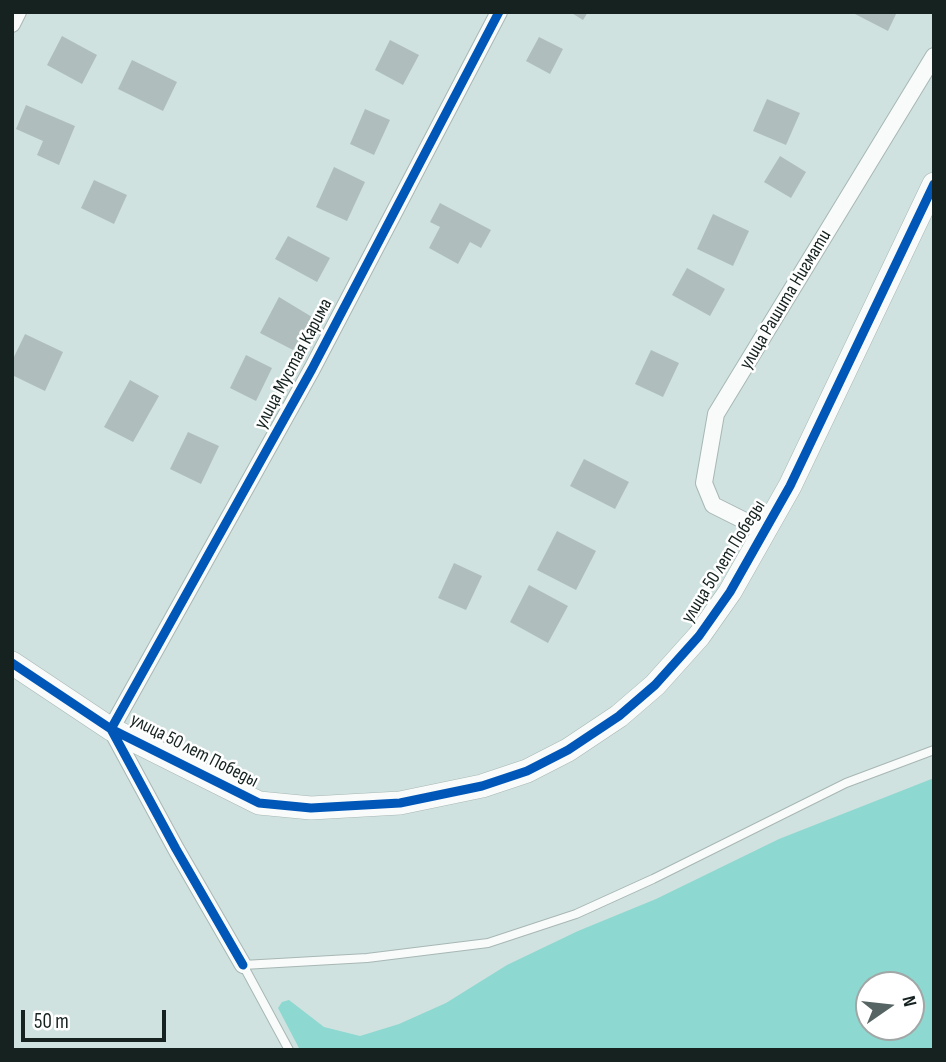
<!DOCTYPE html>
<meta charset="utf-8">
<style>
body{margin:0}
#map{position:relative;width:946px;height:1062px;overflow:hidden;background:#cfe2df;font-family:"Sofia Sans Condensed",sans-serif}
canvas{display:block}
.frame{position:absolute;inset:0;border:14px solid #152220;pointer-events:none}
.north{position:absolute;left:855px;top:971px;width:70px;height:70px;box-sizing:border-box;background:#fff;border:2px solid #a1a7a6;border-radius:50%;rotate:76deg;font-size:19px;font-weight:700;line-height:28px;text-align:center;color:#152220}
.north::after{content:'';display:block;margin:auto;width:24px;height:32px;background:#566563;clip-path:polygon(50% 0,100% 100%,50% 72%,0 100%)}
.scale{position:absolute;left:21px;top:1010px;width:145px;height:32px;box-sizing:border-box;border:4px solid #152220;border-top:0;padding-left:9px;font-size:21px;line-height:24px;white-space:nowrap;color:#152220;-webkit-text-stroke:5px #fff;paint-order:stroke}
</style>
<div id="map">
<canvas width="946" height="1062"></canvas>
<div class="frame"></div>
<div class="north">N</div>
<div class="scale">50 m</div>
</div>
<script>
const ctx = document.querySelector('canvas').getContext('2d');
ctx.lineJoin = 'round';
function fillPath(path, color) { ctx.fillStyle = color; ctx.fill(path, 'evenodd'); }
function stroke(path, color, width, dash) { ctx.strokeStyle = color; ctx.lineWidth = width; ctx.lineCap = dash ? 'butt' : 'round'; ctx.setLineDash(dash || []); ctx.stroke(path); }
function label(font, color, halo, rows, align = 'center') {
  ctx.font = font + ' "Sofia Sans Condensed",sans-serif'; ctx.lineWidth = 5; ctx.setLineDash([]); ctx.textBaseline = 'middle'; ctx.strokeStyle = halo; ctx.fillStyle = color; for (const [text, x, y, turn = 0] of rows) {
    ctx.save(); ctx.translate(x, y); ctx.rotate((+turn || 0) * Math.PI / 180); ctx.textAlign = isNaN(turn) ? turn : align; if (halo) ctx.strokeText(text, 0, 0); ctx.fillText(text, 0, 0); ctx.restore();
  }
}
fillPath(new Path2D(`
 M934,778V1050H300L278,1008L282,1002L289,1000L324,1027L360,1036L399,1024L446,1003L507,965L578,931L656,899L779,839ZM869,985H911V1027H869Z`), '#8dd8d0');
fillPath(new Path2D(`
 M570,12H588L583,20Z
 M856,12H897L888,31L855,14Z
 M62,36L97,55L82,84L47,65Z
 M539,37L563,49L550,74L526,61Z
 M390,40L419,55L403,85L375,70Z
 M132,60L177,82L163,111L118,89Z
 M767,99L800,113L786,145L753,131Z
 M26,105L75,126L59,165L37,155L43,141L16,129Z
 M365,109L390,120L374,155L350,144Z
 M780,156L806,172L791,198L764,182Z
 M334,167L365,182L347,221L316,207Z
 M94,180L127,195L114,224L81,208Z
 M440,203L491,230L481,248L470,242L458,264L429,248L440,227L430,222Z
 M713,214L749,231L733,266L697,249Z
 M288,236L330,258L317,282L275,259Z
 M687,268L725,289L710,316L672,295Z
 M279,297L312,317L293,350L260,333Z
 M25,334L63,352L45,391L12,375V361Z
 M651,350L679,363L663,397L635,384Z
 M246,355L272,368L256,401L230,388Z
 M130,380L159,396L133,442L104,427Z
 M188,432L219,446L201,484L170,469Z
 M584,459L629,482L615,509L570,486Z
 M557,531L596,551L576,590L537,570Z
 M454,563L482,576L466,610L438,598Z
 M529,585L568,606L548,643L510,622Z`), '#afbebc');
const lane = new Path2D(`
 M289,1050L243,965L367,958L488,943L576,914L653,879L846,783L934,750`);
const street = new Path2D(`
 M12,24L18,12
 M765,531L713,505L704,483L716,414L934,56
 M243,965L176,849L111,729L312,369L499,12`);
const secondary = new Path2D(`
 M12,663L111,729L259,803L311,808L400,803L482,786L527,771L568,750L619,716L655,685L699,636L730,592L790,486L934,184`);
stroke(lane, '#a7b7b4', 10);
stroke(street, '#a7b7b4', 18);
stroke(secondary, '#a7b7b4', 24);
stroke(lane, '#f8fbfa', 8);
stroke(street, '#f8fbfa', 16);
stroke(secondary, '#f8fbfa', 23);
stroke(new Path2D(`
 M12,663L111,729L259,803L311,808L400,803L482,786L527,771L568,750L619,716L655,685L699,636L730,592L790,486L934,184
 M243,965L176,849L111,729L312,369L499,12`), '#0057b8', 9);
label('19px', '#152220', '#fff', [
 ["улица Рашита Нигмати",786,300,-59],
 ["улица Мустая Карима",294,364,-62],
 ["улица 50 лет Победы",724,562,-58],
 ["улица 50 лет Победы",194,751,27]
]);
</script>
